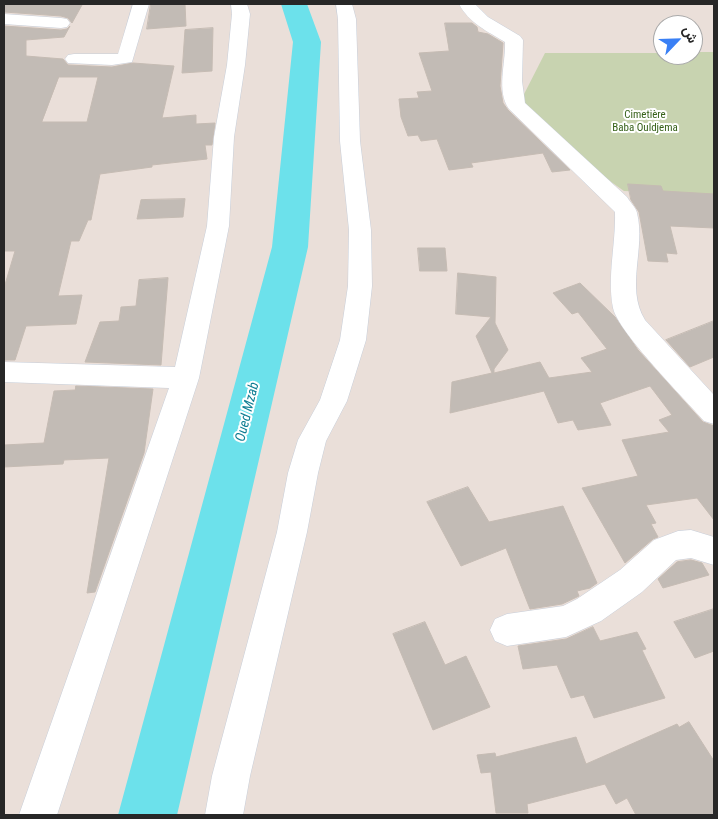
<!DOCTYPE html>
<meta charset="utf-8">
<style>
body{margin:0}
#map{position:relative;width:718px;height:819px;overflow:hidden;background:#eadfd9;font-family:"Roboto Condensed",Vazirmatn,sans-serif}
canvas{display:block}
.frame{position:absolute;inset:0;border:5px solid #272727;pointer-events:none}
.north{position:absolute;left:653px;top:15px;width:50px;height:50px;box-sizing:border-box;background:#fff;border:1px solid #a9a9a9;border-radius:50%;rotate:66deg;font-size:14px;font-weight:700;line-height:20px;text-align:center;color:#272727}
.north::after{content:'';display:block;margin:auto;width:18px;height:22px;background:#3a80f5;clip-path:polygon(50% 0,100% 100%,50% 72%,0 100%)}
</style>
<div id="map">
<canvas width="718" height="819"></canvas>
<div class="frame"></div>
<div class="north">ش</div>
</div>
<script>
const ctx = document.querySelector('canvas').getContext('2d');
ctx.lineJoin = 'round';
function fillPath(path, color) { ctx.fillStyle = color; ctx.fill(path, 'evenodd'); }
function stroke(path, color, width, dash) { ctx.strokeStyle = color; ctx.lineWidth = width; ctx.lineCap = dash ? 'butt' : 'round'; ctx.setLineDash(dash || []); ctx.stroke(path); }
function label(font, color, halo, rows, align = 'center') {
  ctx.font = font + ' "Roboto Condensed",sans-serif'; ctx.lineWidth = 4; ctx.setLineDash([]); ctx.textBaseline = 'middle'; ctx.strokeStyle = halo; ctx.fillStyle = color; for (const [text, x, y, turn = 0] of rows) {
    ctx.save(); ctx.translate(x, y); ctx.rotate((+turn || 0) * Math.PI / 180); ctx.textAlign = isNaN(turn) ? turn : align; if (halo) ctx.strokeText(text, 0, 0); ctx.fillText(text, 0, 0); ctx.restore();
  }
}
fillPath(new Path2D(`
 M693,52H714V195L624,191L607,179L520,102L545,53H663V55H693Z`), '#c8d3b0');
fillPath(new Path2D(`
 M281,4H307L321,42L308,247L177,815H118L272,247L293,42Z`), '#6ce1eb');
const building = new Path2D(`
 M4,4H72L82,5L72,23L68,18L61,16L4,12Z
 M151,4H185L186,26L147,29Z
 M445,23H472L477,27L478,32L488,34L503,43L500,86L503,103L508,110L570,170L552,172L543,153L471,163L473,167L449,170L437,139L421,141L418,135L408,136L401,117L399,99L419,98L417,92L432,91L419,53L449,51Z
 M4,26L61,30L67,29L70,26L64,37L26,40V56L63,59L68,65L112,67L133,63L174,66L162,118L196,115V124L215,123L212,145H205L207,159L152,165V167L100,174L91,220H88L79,241H71L58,296L82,295L76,324L26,326L15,360H4V288L15,251H4ZM59,77H98L87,122H42Z
 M213,28L212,71L182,73L185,30Z
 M628,184L661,186L663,191L714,194V228L670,226L677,254L666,253L668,262L648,261L639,212L631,200Z
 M185,199L183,217L137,219L141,200Z
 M418,248H445L447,271H420Z
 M458,273L496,277L495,323L508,350L494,369V373L540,362L549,378L592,372L581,358L607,349L578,312L572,314L553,293L580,283L615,317L638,350L703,422L714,426V520L697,498L646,505L656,523L651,524L658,537L653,539L625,563L582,488L638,476L622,440L669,432L659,420L672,415L650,386L600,403L611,425L578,430L573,420L558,423L544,391L450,413L452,382L492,373L476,336L491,317L456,314Z
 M168,278L161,365L85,362L100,322L119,321L121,307L136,306L139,280Z
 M714,321V357L690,367L666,340Z
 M76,386L153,389L144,453L95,592L87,593L109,458L64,460L63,464L4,467V445L44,443L54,391L75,390Z
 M468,487L489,522L563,506L597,583L590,588L577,591L579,596L562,604L530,609L506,548L461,566L427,502Z
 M691,560L702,563L709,575L663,588L658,579L677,562Z
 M714,609V651L695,658L674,622Z
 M425,622L445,665L466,656L490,707L433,730L393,634Z
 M593,627L600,641L637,632L646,649L642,650L665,698L594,718L584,695L571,698L557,665L523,669L518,646L566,639Z
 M689,722L714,761V815H636L627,798L616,804L605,784L527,804L528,813H496L491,772L481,773L477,755L495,753L496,757L576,737L586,764L677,724L679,727Z`);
fillPath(building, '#c2bbb5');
stroke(building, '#c5bbb3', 1);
const street = new Path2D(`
 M133,4H149L132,62L112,65L68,63L65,59L68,55L74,54H118Z
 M231,4H247L250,14L245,65L234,137L229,226L199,378L57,815H19L169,388L4,382V362L175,367L207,226L214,137L227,65L232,14Z
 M459,4H475L488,17L520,36L523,40L522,81L525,103L627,197C630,202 636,208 637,213C646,249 625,287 645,320L714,395V424L704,421C685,399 618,332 613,308C607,276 616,244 615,212L509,109C496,91 506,63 505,42C487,31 469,23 459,4Z
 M4,14L61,18L67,19L70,23L67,27L61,28L4,24Z
 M691,530L714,537V565L691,558L676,560L642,592L601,621L566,637L507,646L495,641L490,630L495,619L507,614L563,606L577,599L620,570L654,540L678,531Z`);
const secondary = new Path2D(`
 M336,4H352L356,19L360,141L371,230L372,286L366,340L347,401L326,441L318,473L307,532L250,776L243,815H205L212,776L277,532L288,473L298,440L320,400L340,340L348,286L349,230L340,141L338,19Z`);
stroke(street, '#c7ced9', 1);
stroke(secondary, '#c7ced9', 1);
fillPath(street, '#fff');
fillPath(secondary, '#fff');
label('11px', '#36611a', '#fff', [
 ["Cimetière",645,115],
 ["Baba Ouldjema",645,128]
]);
label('italic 14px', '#107e93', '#fff', [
 ["Oued Mzab",248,412,-76]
]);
</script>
